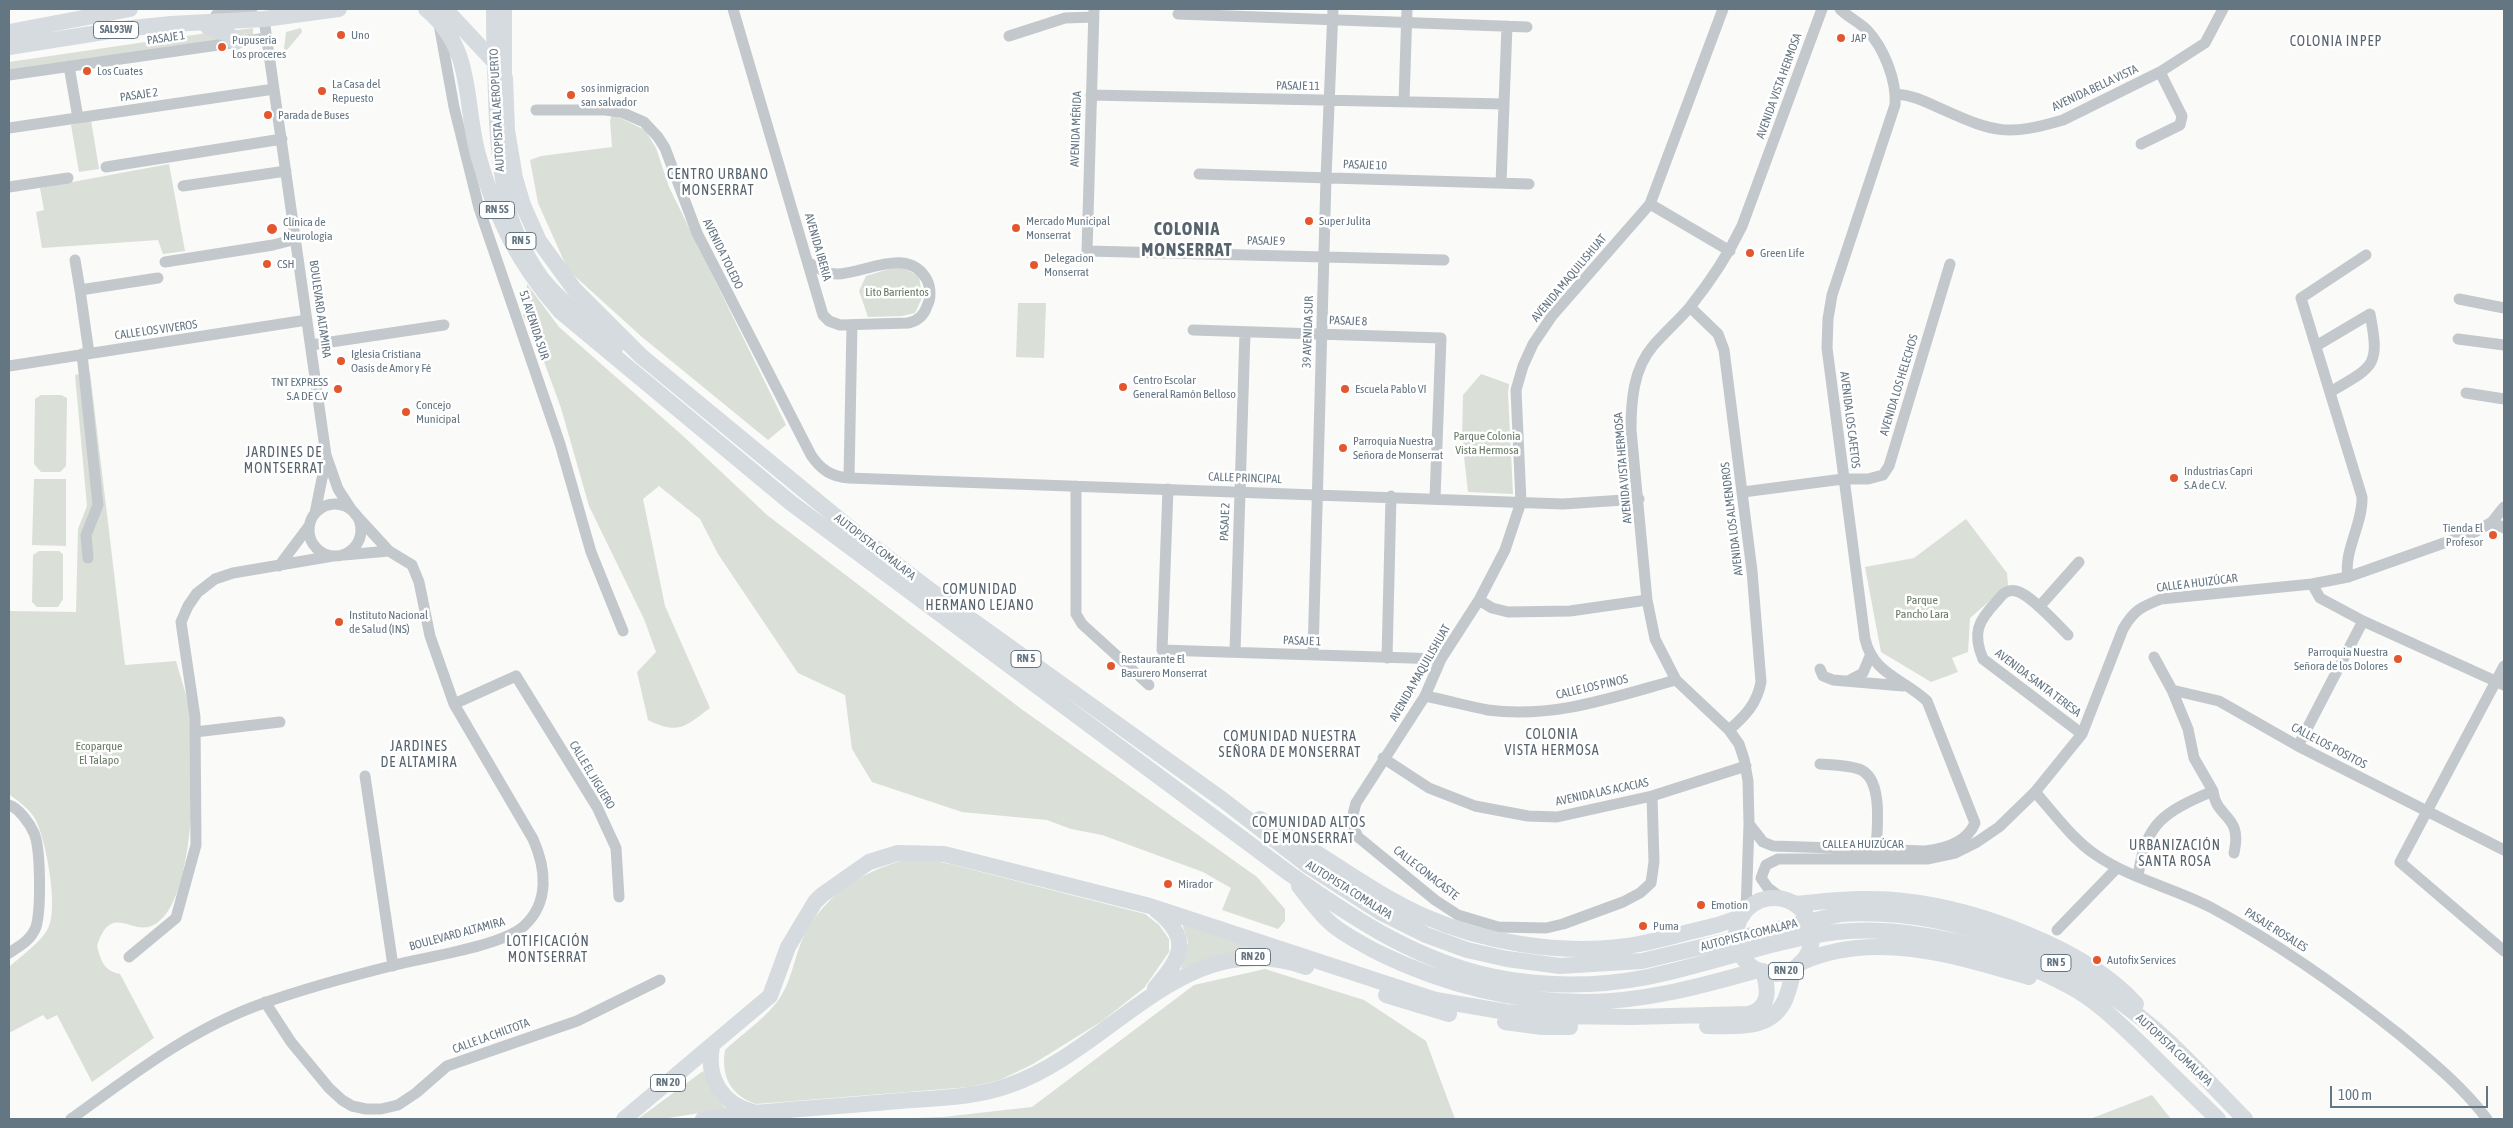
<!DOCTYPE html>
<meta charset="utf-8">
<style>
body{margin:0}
#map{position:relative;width:2513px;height:1128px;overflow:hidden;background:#fafaf8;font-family:"Asap Condensed",sans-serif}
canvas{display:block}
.frame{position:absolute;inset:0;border:10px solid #657683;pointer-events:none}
.scale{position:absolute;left:2330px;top:1086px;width:158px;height:22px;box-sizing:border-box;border:2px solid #657683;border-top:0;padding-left:6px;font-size:15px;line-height:18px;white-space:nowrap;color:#657683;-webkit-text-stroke:4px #fff;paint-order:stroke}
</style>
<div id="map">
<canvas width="2513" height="1128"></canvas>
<div class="frame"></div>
<div class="scale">100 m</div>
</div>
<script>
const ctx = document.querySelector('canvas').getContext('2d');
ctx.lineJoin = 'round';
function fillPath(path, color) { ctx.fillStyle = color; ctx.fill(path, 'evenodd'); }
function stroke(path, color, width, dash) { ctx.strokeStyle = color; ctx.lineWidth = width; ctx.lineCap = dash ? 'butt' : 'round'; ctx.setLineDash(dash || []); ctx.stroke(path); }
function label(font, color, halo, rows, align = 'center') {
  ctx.font = font + ' "Asap Condensed",sans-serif'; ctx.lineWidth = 5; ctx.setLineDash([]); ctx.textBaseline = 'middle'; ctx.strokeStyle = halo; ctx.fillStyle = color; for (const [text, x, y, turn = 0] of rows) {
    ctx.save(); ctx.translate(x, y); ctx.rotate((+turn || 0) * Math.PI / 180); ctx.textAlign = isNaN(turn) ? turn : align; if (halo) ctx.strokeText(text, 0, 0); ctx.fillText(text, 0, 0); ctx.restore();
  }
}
fillPath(new Path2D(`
 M253,28V36L243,38L230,31Z
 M301,28L302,32L287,50L284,49L286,32Z
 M207,33L226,39L9,71V62Z
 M612,114L645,130L656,148L669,187L786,425L768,440L642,337L568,270L538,203L530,160L541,156L612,147L610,120Z
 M91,120L99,169L79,172L71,125Z
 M169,164L185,251L163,254L158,240L42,248L36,212L44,210L40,188Z
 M899,266L919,276L922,298L915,313L902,316L868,317L859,291L866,276Z
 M527,284L559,327L682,435L767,515L1020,708L1257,877L1285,909V921L1278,929L1222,910L1231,888L1203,872L1102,835L1071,829L1047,820L962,812L872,782L852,749L845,695L798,673L718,554L700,519L659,486L643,499L665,606L710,708C685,727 678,735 648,720L637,672L656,652L644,619L589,506L561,408L535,337L523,316L526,307Z
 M1018,303H1046L1044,358L1016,357Z
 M90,372L125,665L176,661C182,682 190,704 191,725C195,768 195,897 157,923C133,940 112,899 97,946C101,961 104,971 120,974L154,1038L92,1082L57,1015L47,1020L43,1015L9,1033V967C20,957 44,940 49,926C58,906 46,837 34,817C28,808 18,801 9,794V611L76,612L78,529L87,506L75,375Z
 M1481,374L1509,384L1508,393L1513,494L1468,492L1462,438L1463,395Z
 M41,395H61L67,398L66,466L60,472H41L34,464L35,399Z
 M34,479H66V546L32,545Z
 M1966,519L2007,573L2008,585L1970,618L1968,652L1952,658L1958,672L1931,682L1881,652L1865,567L1914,558Z
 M39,551H59L63,554V599L58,607H37L32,602L33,555Z
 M905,860H929L950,864L1145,914L1159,925L1169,939V952L1144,988L1102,1021L1033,1064L1000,1080L970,1087L756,1104C730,1095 721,1076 725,1050C743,1033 768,1017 781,996C792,979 795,954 804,936C824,895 863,871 905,860Z
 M1182,923L1268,952L1221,955L1181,969L1188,942Z
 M1265,969L1364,1000L1426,1041L1455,1119H888L943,1117L1032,1107L1194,985Z
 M703,1071L716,1098L726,1109L662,1119H638Z
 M2152,1095L2171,1119H2090Z`), '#dadfd7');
stroke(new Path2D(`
 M733,9L823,315L829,321L840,325L908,323C918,321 924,316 927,306C931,299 931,288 927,280C908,245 864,274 837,274C826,274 818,268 809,263
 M1094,9L1087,251L1444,260
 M1840,9C1848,17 1859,22 1867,30C1884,48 1897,81 1895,105L1832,295L1828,319L1827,348L1865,639C1873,674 1904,679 1927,701L1975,823
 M1178,14L1527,27
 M216,15L252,9
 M264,19L326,455L338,489L351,509
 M439,24L454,107L479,208L560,444L591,552L623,631
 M1009,36L1065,18L1094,17
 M69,66L78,118
 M9,75L267,38
 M1896,94C1914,95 1928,103 1944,110C1995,133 2008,136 2063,120L2160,72L2205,43L2223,9
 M1091,95L1504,104
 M1404,102L1407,9
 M536,110H605L621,112L644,122L658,137L665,148L697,233L811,455C821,470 832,477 849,478L1563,504L1639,499
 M9,128L274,89
 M2141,144L2180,125L2182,116L2160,72
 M106,167L282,139
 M1199,174L1529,184
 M1501,183L1507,26
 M183,186L286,171
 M9,187L68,178
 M1650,204L1730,251
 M75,260L80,290
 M165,262L273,245L296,239
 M2459,299L2504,308
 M1690,307L1718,334L1724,350L1752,571L1761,682C1757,704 1745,716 1729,730
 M1193,330L1441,338L1435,498
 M2458,339L2504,345
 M311,345L444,325
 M2316,346L2370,314C2380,366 2375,366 2330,392
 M89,353L80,290L158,278
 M82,354L98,505L86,535L88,558
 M9,366L307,320
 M2466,393L2504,399
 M849,478L852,325
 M1076,486V614L1082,624L1149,685
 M1168,489L1162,650L1441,659
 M1743,492L1843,479H1868L1883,475L1889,466L1950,264
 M309 530a26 26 0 1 1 52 0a26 26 0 1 1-52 0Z
 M315,513L326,459
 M2492,522L2504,528
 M344,555L389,551
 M279,566L309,526
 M2348,577C2343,552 2363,524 2362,497L2301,298L2366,255
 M2312,584L2320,598L2363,621L2504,685
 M1479,600L1492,608L1508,612L1570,611L1647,600
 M2039,607L2079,562
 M2068,635C2057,624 2030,594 2016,591C2006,589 2002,595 1997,601C1978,621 1972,633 1983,659L2082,734
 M1235,652L1245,332
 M1313,655L1326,178L1333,9
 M2154,657L2172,690L2219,701L2298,746L2504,850
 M1387,658L1391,496
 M2504,666L2400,862L2504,951
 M1820,669L1823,676L1833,680L1903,686
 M1848,681L1863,673L1870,656
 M2172,690L2188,729L2194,758L2213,791
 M1425,696C1446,700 1467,706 1488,710C1553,719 1614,697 1676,680
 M454,704L516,676L597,807L616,848L619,897
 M195,732L280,722
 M2298,746L2363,621
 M1383,758L1429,788L1475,806L1528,816L1557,817L1652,796L1746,766
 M1820,764C1833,765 1846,765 1859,769C1884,778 1877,829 1876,850
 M365,776L393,966
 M2035,792C2054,813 2072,839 2096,855C2131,879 2174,888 2212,908C2279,944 2341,988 2400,1035C2431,1061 2462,1086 2487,1119
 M1652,796L1654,862L1651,883L1640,893L1623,902L1563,924L1546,928L1498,927L1458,915L1435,900L1358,837L1351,822L1356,803L1425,696L1441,659L1479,600L1505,550L1521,502L1516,390L1523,366L1533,344L1552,316L1650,204L1723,9
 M9,805C19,808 30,824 34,833C41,849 41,910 36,927C31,940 20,946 9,953
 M1749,824L1763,842L1773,846L1925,851C1945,849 1967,842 1975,823
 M2138,876C2146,822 2164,812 2213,791C2216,819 2243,814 2234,853
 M1783,899L1768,888L1761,878L1766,865L1778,859H1927L1955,853L1977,842L1999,827L2035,792L2082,734L2123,629C2134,610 2141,607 2161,599L2312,584L2348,577L2475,532L2492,522L2504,507
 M1746,911L1749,824L1748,781L1744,759L1739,744L1729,730L1676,680L1655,639L1647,600L1631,430C1631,402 1633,369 1653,346C1664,333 1678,321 1690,307C1710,282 1728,255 1742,226L1822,9
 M2057,930L2117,868
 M129,957L176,918L196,845L195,717L181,622L188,606L197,593L215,579L233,573L333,556
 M265,1002L291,1042L329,1088L342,1100L352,1106L366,1109H381L398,1105L416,1093L447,1066L577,1021L660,980
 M71,1119C132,1075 192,1028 264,1003C306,988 351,976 395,965C426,957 502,946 524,926C550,902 546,868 533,839L454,704L430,636L419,582L412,565L389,551L355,514`), '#c3c8cc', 11);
stroke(new Path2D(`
 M493,9C493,38 494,67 495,96C497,163 502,222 542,277C563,305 595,323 616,349
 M505,9V78`), '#d6dbdf', 14);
stroke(new Path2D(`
 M426,9C476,50 463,104 479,158C497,220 518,263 560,311L791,503L1290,874C1357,921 1423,965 1505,979C1551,987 1601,986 1648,977C1711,964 1773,940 1837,932C1916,924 2001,949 2069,986C2096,1000 2119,1023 2141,1044C2166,1069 2192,1094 2218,1119
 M445,9L502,70L505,78L507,130L515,178L523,205L539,241L574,289L641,356L857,534L930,590L1223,800L1307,865L1380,912L1426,935L1467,950L1507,959L1560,966L1642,961L1841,914C1949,907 2062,953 2145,1021C2181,1050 2212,1086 2245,1119
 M208,27L228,34L236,42
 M9,32L130,9
 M9,47L123,29L171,24L264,19L339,9
 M1260,819C1317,849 1367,891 1426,917C1484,942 1556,954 1619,947C1641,945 1663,939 1685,933C1705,928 1724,925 1743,915
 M1299,886C1310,900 1320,915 1334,926C1348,937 1364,945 1379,953C1443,984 1513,1002 1584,1002C1643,1002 1702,986 1758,970
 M1736 936a38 38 0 1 1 76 0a38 38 0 1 1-76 0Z
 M1794,904C1830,901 1867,896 1904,901C1977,909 2087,949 2136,1004
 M1800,963C1873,929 1957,956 2029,977
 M1155,988C1182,958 1192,938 1156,910
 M1386,995L1449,1014
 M1505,1022L1542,1027H1570
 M1707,1026C1736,1026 1771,1031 1785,1000C1790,989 1791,977 1796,967
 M712,1047C706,1078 722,1104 753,1112
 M624,1119L770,996L788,947L815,902L822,895L869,862L898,853L944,854L1150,906L1436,1000L1506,1012L1550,1016L1632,1017L1748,1014C1770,1009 1769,990 1763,971
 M703,1119C768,1110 833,1107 899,1101C936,1098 975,1098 1010,1085C1113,1049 1185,923 1306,967`), '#d6dbdf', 16);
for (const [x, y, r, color] of [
 [341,35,5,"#e4572e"],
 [1841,38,5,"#e4572e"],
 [222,47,5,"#e4572e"],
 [87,71,5,"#e4572e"],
 [322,91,5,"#e4572e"],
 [571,95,5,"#e4572e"],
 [268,115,5,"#e4572e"],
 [1309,221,5,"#e4572e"],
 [1016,228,5,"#e4572e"],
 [272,229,6,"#e4572e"],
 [1750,253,5,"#e4572e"],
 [267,264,5,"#e4572e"],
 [1034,265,5,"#e4572e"],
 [341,361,5,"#e4572e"],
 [1123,387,5,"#e4572e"],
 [338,389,5,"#e4572e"],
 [1345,389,5,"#e4572e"],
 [406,412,5,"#e4572e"],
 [1343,448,5,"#e4572e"],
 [2174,478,5,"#e4572e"],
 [2493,535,5,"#e4572e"],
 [339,622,5,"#e4572e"],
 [2398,659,5,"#e4572e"],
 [1111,666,5,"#e4572e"],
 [1168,884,5,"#e4572e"],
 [1701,905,5,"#e4572e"],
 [1643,926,5,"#e4572e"],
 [2097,960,5,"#e4572e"]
]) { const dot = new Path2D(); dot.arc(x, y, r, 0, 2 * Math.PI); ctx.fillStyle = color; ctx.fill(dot); stroke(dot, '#fff', 2); }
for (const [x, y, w] of [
 [116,30,45],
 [497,210,35],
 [521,241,30],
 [1026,659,30],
 [1253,957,35],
 [2056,963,30],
 [1786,971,35],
 [668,1083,35]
]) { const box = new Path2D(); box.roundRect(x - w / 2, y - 8.5, w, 17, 4); ctx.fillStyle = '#fff'; ctx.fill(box); stroke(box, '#657683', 1); }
label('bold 11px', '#657683', null, [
 ["SAL93W",116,30],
 ["RN 5S",497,210],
 ["RN 5",521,241],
 ["RN 5",1026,659],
 ["RN 20",1253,957],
 ["RN 5",2056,963],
 ["RN 20",1786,971],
 ["RN 20",668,1083]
]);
label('12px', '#657683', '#fff', [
 ["Uno",351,35],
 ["JAP",1851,38],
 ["Pupuseria",232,40],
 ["Los proceres",232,54],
 ["Los Cuates",97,71],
 ["La Casa del",332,84],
 ["Repuesto",332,98],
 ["sos inmigracion",581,88],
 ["san salvador",581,102],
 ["Parada de Buses",278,115],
 ["Mercado Municipal",1026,221],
 ["Monserrat",1026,235],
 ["Super Julita",1319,221],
 ["Clínica de",283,222],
 ["Neurologia",283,236],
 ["Green Life",1760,253],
 ["Delegacion",1044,258],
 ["Monserrat",1044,272],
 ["CSH",277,264],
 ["Iglesia Cristiana",351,354],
 ["Oasis de Amor y Fé",351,368],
 ["Centro Escolar",1133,380],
 ["General Ramón Belloso",1133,394],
 ["TNT EXPRESS",328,382,"right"],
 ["S.A DE C.V",328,396,"right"],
 ["Escuela Pablo VI",1355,389],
 ["Concejo",416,405],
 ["Municipal",416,419],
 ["Parroquia Nuestra",1353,441],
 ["Señora de Monserrat",1353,455],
 ["Industrias Capri",2184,471],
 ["S.A de C.V.",2184,485],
 ["Tienda El",2483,528,"right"],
 ["Profesor",2483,542,"right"],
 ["Instituto Nacional",349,615],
 ["de Salud (INS)",349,629],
 ["Parroquia Nuestra",2388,652,"right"],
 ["Señora de los Dolores",2388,666,"right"],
 ["Restaurante El",1121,659],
 ["Basurero Monserrat",1121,673],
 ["Mirador",1178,884],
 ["Emotion",1711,905],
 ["Puma",1653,926],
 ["Autofix Services",2107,960]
], 'left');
label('12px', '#657683', '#fff', [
 ["PASAJE 1",166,38,-8],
 ["PASAJE 11",1298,86,1],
 ["AVENIDA VISTA HERMOSA",1779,86,-70],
 ["AVENIDA BELLA VISTA",2095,88,-25],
 ["PASAJE 2",139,95,-8],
 ["AUTOPISTA AL AEROPUERTO",497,110,-93],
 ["AVENIDA MÉRIDA",1076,129,-88],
 ["PASAJE 10",1365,165,2],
 ["PASAJE 9",1266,241,1],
 ["AVENIDA IBERIA",818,247,74],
 ["AVENIDA TOLEDO",723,254,64],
 ["AVENIDA MAQUILISHUAT",1569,278,-50],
 ["BOULEVARD ALTAMIRA",320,309,82],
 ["PASAJE 8",1348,321,2],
 ["51 AVENIDA SUR",534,325,72],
 ["CALLE LOS VIVEROS",156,330,-8],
 ["39 AVENIDA SUR",1308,332,-88],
 ["AVENIDA LOS HELECHOS",1899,385,-73],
 ["AVENIDA LOS CAFETOS",1850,420,83],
 ["AVENIDA VISTA HERMOSA",1623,468,-95],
 ["CALLE PRINCIPAL",1245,478,2],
 ["AVENIDA LOS ALMENDROS",1732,519,-97],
 ["PASAJE 2",1225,522,-88],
 ["AUTOPISTA COMALAPA",875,547,38],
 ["CALLE A HUIZÚCAR",2197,583,-7],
 ["PASAJE 1",1302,641,2],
 ["AVENIDA MAQUILISHUAT",1420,673,-60],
 ["AVENIDA SANTA TERESA",2038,683,37],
 ["CALLE LOS PINOS",1592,687,-13],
 ["CALLE LOS POSITOS",2329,746,28],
 ["CALLE EL JIGUERO",592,775,59],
 ["AVENIDA LAS ACACIAS",1602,792,-12],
 ["CALLE A HUIZÚCAR",1863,844],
 ["CALLE CONACASTE",1426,873,38],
 ["AUTOPISTA COMALAPA",1349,890,32],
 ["PASAJE ROSALES",2276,930,32],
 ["BOULEVARD ALTAMIRA",457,934,-15],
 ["AUTOPISTA COMALAPA",1749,935,-14],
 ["CALLE LA CHILTOTA",491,1036,-20],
 ["AUTOPISTA COMALAPA",2174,1050,43]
]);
label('12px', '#687a64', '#fff', [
 ["Lito Barrientos",897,292],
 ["Parque Colonia",1487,436],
 ["Vista Hermosa",1487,450],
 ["Parque",1922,600],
 ["Pancho Lara",1922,614],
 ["Ecoparque",99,746],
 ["El Talapo",99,760]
]);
ctx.letterSpacing = '1px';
label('14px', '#57646e', '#fff', [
 ["COLONIA INPEP",2336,42],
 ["CENTRO URBANO",718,175],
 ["MONSERRAT",718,191],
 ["JARDINES DE",284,453],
 ["MONTSERRAT",284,469],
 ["COMUNIDAD",980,590],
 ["HERMANO LEJANO",980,606],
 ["COLONIA",1552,735],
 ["VISTA HERMOSA",1552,751],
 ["COMUNIDAD NUESTRA",1290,737],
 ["SEÑORA DE MONSERRAT",1290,753],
 ["JARDINES",419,747],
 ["DE ALTAMIRA",419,763],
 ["COMUNIDAD ALTOS",1309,823],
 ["DE MONSERRAT",1309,839],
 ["URBANIZACIÓN",2175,846],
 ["SANTA ROSA",2175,862],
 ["LOTIFICACIÓN",548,942],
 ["MONTSERRAT",548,958]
]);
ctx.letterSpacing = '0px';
ctx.letterSpacing = '1px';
label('bold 18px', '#57646e', '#fff', [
 ["COLONIA",1187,229],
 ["MONSERRAT",1187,250]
]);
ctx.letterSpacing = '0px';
</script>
